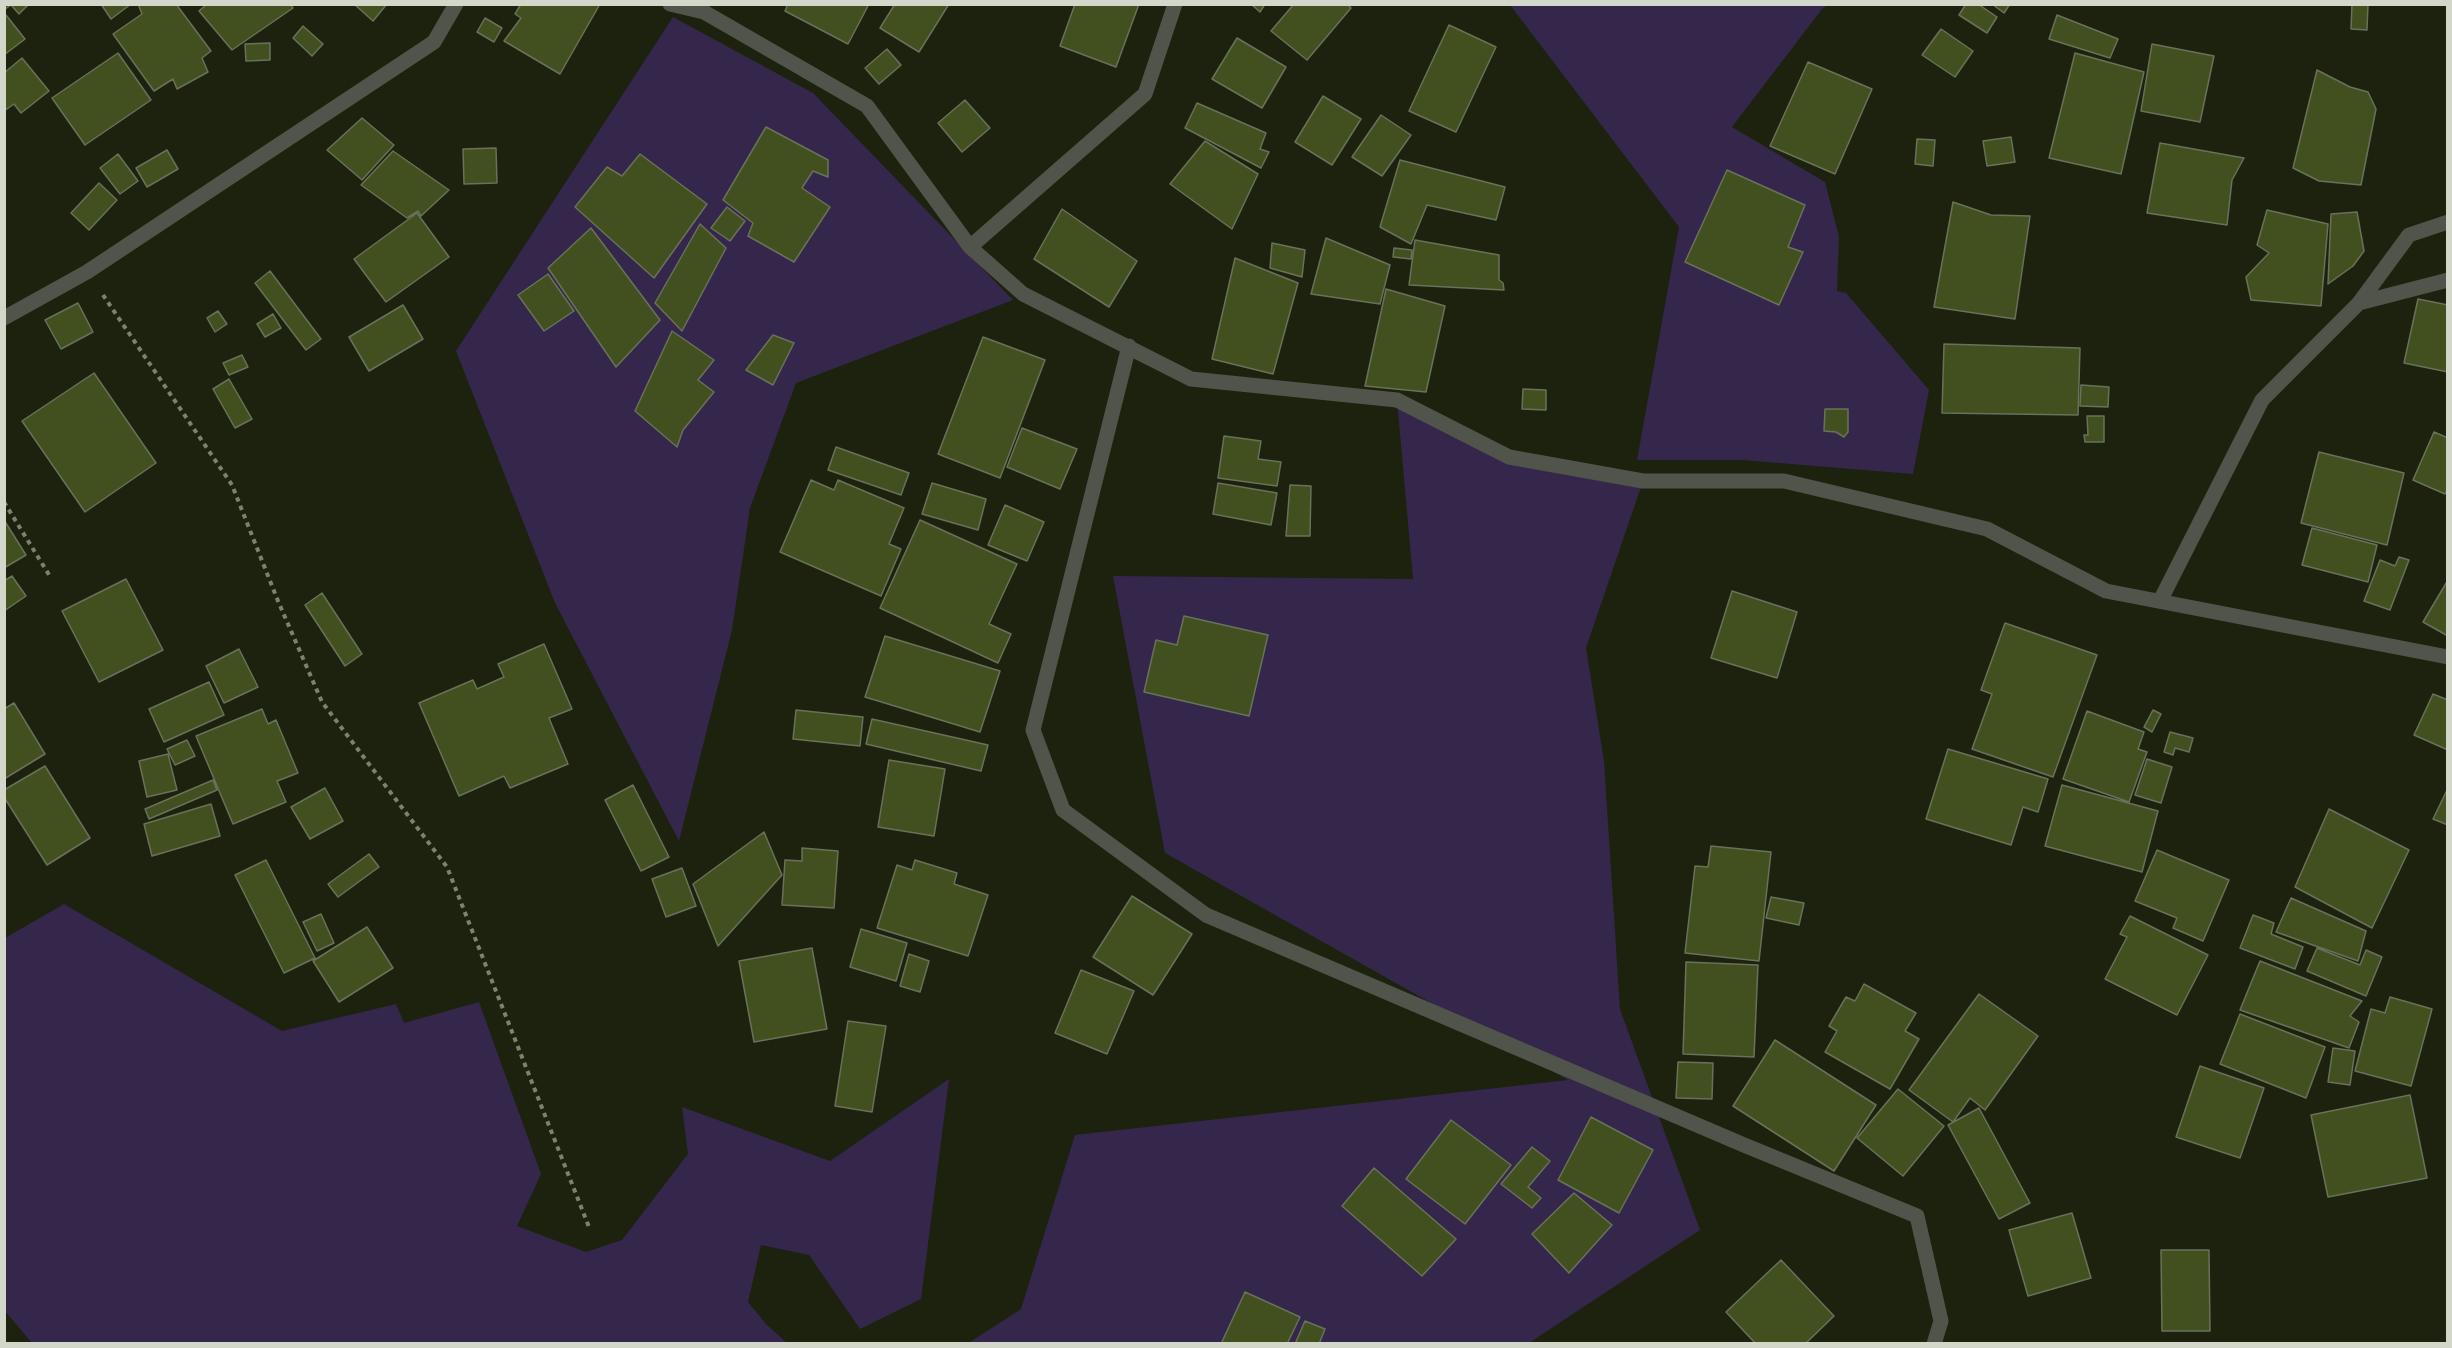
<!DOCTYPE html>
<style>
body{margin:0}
#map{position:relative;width:2452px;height:1348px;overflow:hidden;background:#1c220e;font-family:Barlow,sans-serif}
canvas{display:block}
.frame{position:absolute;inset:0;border:6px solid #d2d7ca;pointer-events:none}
</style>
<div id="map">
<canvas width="2452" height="1348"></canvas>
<div class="frame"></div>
</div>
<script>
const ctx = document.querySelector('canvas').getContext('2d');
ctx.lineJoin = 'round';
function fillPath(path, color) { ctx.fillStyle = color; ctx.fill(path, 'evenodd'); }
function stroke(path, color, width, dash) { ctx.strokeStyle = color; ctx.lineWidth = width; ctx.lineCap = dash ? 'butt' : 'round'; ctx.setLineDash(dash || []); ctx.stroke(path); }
fillPath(new Path2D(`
 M1510,5H1828L1822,9L1732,127L1825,182L1839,237L1837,291L1846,293L1929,390L1913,474L1742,460H1637L1679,227Z
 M673,17L813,93L1013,300L796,383L750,508L732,630L679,841L555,603L456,351Z
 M1397,400L1509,457L1643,481L1586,648L1604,761L1620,1009L1700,1230L1529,1343L967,1344L1021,1309L1075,1135L1568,1080L1165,853L1113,576L1413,579Z
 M64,904L282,1031L396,1004L404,1023L479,1002L541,1174L517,1226L586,1252L622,1240L688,1154L682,1107L830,1161L949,1079L921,1299L860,1329L809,1255L761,1245L748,1302L766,1324L787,1343H32L5,1311V938Z`), '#34274b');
const building = new Path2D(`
 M4,4H29L19,14L11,5L4,10Z
 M101,4H131L111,19Z
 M176,4L211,51L202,58L208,72L177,89L173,79L154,91L113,34L142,14L138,4Z
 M207,4H290L293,8L232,50L199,11Z
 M354,4H387L373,21Z
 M521,4H600L560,74L504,41L521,18L515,14Z
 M788,4H869L848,44L785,11Z
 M895,4H949L919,52L880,28Z
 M1075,4H1139L1116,67L1060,46Z
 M1251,4H1265L1260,12Z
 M1294,4H1347L1351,8L1307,60L1271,31Z
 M1966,4H1978L1997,17L1987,33L1959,15Z
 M1992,4H2010L2004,13Z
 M2352,4H2368L2367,30L2351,29Z
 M6,15L25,39L4,55V16Z
 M2057,15L2118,39L2110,58L2049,39Z
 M485,18L502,28L494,42L477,32Z
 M1449,25L1496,47L1456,132L1409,111Z
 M303,26L323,44L312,56L293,38Z
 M1941,29L1973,51L1955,77L1922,55Z
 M1237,38L1286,67L1262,108L1212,79Z
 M270,43V60L246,61L245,44Z
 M2152,44L2214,56L2200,122L2141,111Z
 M887,49L901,65L879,84L865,68Z
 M118,53L151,100L85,145L52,98Z
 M2075,53L2144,72L2121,174L2049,158Z
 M22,58L49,91L21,113L14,104L4,111V73Z
 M1808,62L1872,89L1835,174L1770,146Z
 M2317,70L2350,87L2368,92L2376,109L2361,185L2319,181L2293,168Z
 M1323,96L1361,119L1332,165L1295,142Z
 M965,100L990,128L962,152L938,123Z
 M1197,103L1266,133L1260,149L1269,152L1261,168L1185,128Z
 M1381,115L1411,135L1382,176L1352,157Z
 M362,118L394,145L362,180L327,150Z
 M766,127L828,160V177L813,171L802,188L830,207L794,262L748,236L753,223L723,200Z
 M2011,137L2015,162L1987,166L1983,141Z
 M1917,139L1935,140L1933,166L1915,164Z
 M1205,141L1258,174L1232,229L1170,184Z
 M2160,143L2244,158L2232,180L2227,225L2147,213Z
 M496,148L497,183L464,184L463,149Z
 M167,150L178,169L147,187L136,168Z
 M393,151L449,190L421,216L418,211L407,218L361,185Z
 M118,154L138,181L120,194L100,168Z
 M640,154L707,204L654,278L575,207L607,167L622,176Z
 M1400,160L1505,187L1496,220L1427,205L1411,244L1380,227Z
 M1727,170L1805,205L1788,247L1803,252L1779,305L1685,262Z
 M99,183L117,200L89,230L71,213Z
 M1953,202L1991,215L2030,216L2015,319L1934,307Z
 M727,207L745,221L730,241L711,228Z
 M1062,209L1137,261L1109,307L1034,259Z
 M2267,210L2328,224L2321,306L2251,300L2246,277L2269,253L2257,245Z
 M2357,212L2364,251L2353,266L2328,284L2331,214Z
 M417,213L449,257L386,302L354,259Z
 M700,224L726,248L682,331L655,303Z
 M591,228L660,320L616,367L548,268Z
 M1326,238L1390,265L1380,304L1311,294Z
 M1415,240L1499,255V280L1503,283L1504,290L1409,285Z
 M1272,243L1305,250L1302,277L1270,268Z
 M1394,248L1412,250L1411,259L1393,257Z
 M1235,258L1298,283L1273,374L1212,359Z
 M270,271L321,339L306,350L255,283Z
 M548,274L574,311L544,331L518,295Z
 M1386,289L1445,306L1426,392L1365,386Z
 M2418,299L2448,305V372L2404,363Z
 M78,303L93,332L61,349L45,320Z
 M403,305L423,339L369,371L349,337Z
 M218,311L227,324L215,332L207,318Z
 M273,314L281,328L265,337L257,324Z
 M672,331L714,360L698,380L714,392L683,430L677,447L635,411Z
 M773,335L794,343L773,385L746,370Z
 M983,337L1045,360L1000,478L938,454Z
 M1944,344L2080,348L2078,415L1942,413Z
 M242,355L248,367L229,375L223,363Z
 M94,373L156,463L85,512L22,421Z
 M229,379L252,419L235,428L213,389Z
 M2081,385L2109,387L2108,407L2080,406Z
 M1523,389L1546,390V410L1522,409Z
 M1825,409H1848V432L1844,437L1836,432L1824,431Z
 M2087,416H2104V442H2085L2084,435H2088Z
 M1022,428L1077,449L1060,489L1007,467Z
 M2434,432L2448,438V488L2445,494L2413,480Z
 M1224,436L1261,441L1258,459L1281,462L1277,486L1218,478Z
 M836,447L909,473L901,495L828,470Z
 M2319,452L2404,473L2387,545L2301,523Z
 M811,480L834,490L838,480L904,508L889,544L901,549L881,596L780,552Z
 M932,483L986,499L978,530L922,514Z
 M1218,483L1277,493L1271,525L1213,514Z
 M1290,485L1311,486L1310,536H1286Z
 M1005,505L1044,522L1027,561L988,545Z
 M4,520L26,555L4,568Z
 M920,520L1017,564L989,624L1011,634L998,663L880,608Z
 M2312,528L2377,545L2368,582L2302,565Z
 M2399,557L2409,560L2390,610L2364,601L2380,560L2395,566Z
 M12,576L26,596L4,611V581Z
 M126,579L163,650L99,682L62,611Z
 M2448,580V636L2423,622Z
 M1732,591L1797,612L1777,678L1711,658Z
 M322,593L362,654L345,666L305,605Z
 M1184,616L1268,635L1249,716L1144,692L1156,640L1177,645Z
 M2005,623L2097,655L2053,777L1972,749L1992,694L1981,690Z
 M885,636L1000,671L980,732L865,697Z
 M544,644L572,709L549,718L568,764L510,788L504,776L459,796L419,703L473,680L477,689L504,677L498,664Z
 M239,649L258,687L224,703L206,666Z
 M209,682L224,715L164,742L149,709Z
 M2433,694L2448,700V750L2414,735Z
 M14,703L45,754L4,779V709Z
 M262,709L268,724L276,720L298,773L277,781L286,802L233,824L196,736Z
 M796,710L863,717L860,746L793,739Z
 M2153,710L2161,714L2152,732L2144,727Z
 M2087,711L2144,732L2138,749L2147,752L2129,802L2063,779Z
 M872,719L988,745L981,771L866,744Z
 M2170,732L2193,738L2189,752L2175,748L2173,755L2164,752Z
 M187,740L195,756L175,765L167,749Z
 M1948,749L2048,779L2038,812L2023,807L2011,845L1926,819Z
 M168,754L177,790L147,797L139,761Z
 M2147,759L2172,767L2161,803L2135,795Z
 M889,760L945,769L934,836L878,827Z
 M45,766L90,838L47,865L4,797V790Z
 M213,780L217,790L149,819L145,809Z
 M633,785L669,857L641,871L605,800Z
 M2062,785L2158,811L2142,872L2045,846Z
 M325,788L343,821L310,839L291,807Z
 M2448,788V825L2433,819Z
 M211,804L220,836L152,856L144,824Z
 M2329,809L2409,850L2372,928L2295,887Z
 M764,832L782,875L718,946L693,884Z
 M1711,846L1771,852L1759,961L1685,953L1695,866L1708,867Z
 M802,848L838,851L834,908L782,905L785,860L802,861Z
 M2157,850L2229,880L2203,941L2173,928L2177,918L2135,901Z
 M369,854L379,867L338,897L328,884Z
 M266,860L315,958L284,973L235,875Z
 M915,860L957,873L954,884L988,895L968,956L877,928L897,865L912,870Z
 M682,868L696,906L666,917L652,879Z
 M1132,896L1192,934L1153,995L1093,957Z
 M1771,897L1804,903L1799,925L1766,918Z
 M2291,898L2366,931L2358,961L2276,932Z
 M321,914L334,943L317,951L303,922Z
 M2253,915L2274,923L2271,934L2303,947L2295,969L2240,948Z
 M2130,916L2208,955L2177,1015L2105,979L2127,937L2120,934Z
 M367,927L393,968L339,1002L313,961Z
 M861,929L907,943L896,981L850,967Z
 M812,948L827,1029L754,1042L739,961Z
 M2317,948L2360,965L2366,950L2382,957L2366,996L2307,971Z
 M909,954L929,961L920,992L900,986Z
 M2260,961L2362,1001L2350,1016L2359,1022L2349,1048L2240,1010Z
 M1686,962L1758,965L1754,1057L1683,1054Z
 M1081,970L1134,991L1107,1054L1055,1033Z
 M1864,984L1916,1013L1905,1031L1919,1039L1890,1089L1825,1052L1837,1031L1829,1026L1846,997L1855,1001Z
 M1979,994L2038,1036L1985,1110L1970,1098L1953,1122L1909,1090Z
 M2390,997L2432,1009L2411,1086L2355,1071L2371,1009L2385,1013Z
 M2240,1014L2325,1047L2306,1098L2220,1064Z
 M848,1021L886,1026L872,1112L835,1106Z
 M1775,1040L1876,1105L1834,1171L1733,1106Z
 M2333,1048L2355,1051L2350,1085L2328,1082Z
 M1678,1062L1713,1063L1712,1099L1676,1098Z
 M2200,1066L2264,1088L2240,1158L2176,1137Z
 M1898,1089L1944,1126L1903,1176L1857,1138Z
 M2410,1095L2427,1178L2328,1197L2311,1115Z
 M1979,1108L2030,1203L1999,1219L1948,1125Z
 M1591,1117L1653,1150L1619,1213L1558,1180Z
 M1451,1120L1511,1165L1465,1224L1406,1179Z
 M1532,1147L1550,1161L1528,1187L1541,1198L1532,1208L1501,1184Z
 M1374,1168L1456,1239L1422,1276L1342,1206Z
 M1574,1193L1612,1225L1569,1273L1532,1234Z
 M2072,1213L2091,1278L2028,1296L2009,1230Z
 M2161,1250H2209L2210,1331H2162Z
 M1781,1260L1834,1316L1805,1344H1756L1726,1312Z
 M1245,1292L1300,1317L1287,1344H1221Z
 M1305,1321L1325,1329L1319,1344H1295Z`);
fillPath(building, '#425020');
stroke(building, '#69715a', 1.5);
stroke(new Path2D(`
 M103,295L232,485L278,601L322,702L447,867L589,1227
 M4,502L51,578`), '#7c8272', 4, [4.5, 4.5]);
stroke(new Path2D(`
 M670,4L704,12L867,106L970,247L1023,294L1191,379L1397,400L1509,457L1643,481H1784L1987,529L2106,591L2448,657
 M970,247L1145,94L1175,4
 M2359,303L2448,280
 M4,318L87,272L434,42L456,4
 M1129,346L1033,730L1063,810L1206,915L1744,1145L1917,1216L1941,1321L1934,1344
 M2160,601L2262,400L2359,303L2409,235L2448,222`), '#51544a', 15);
</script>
